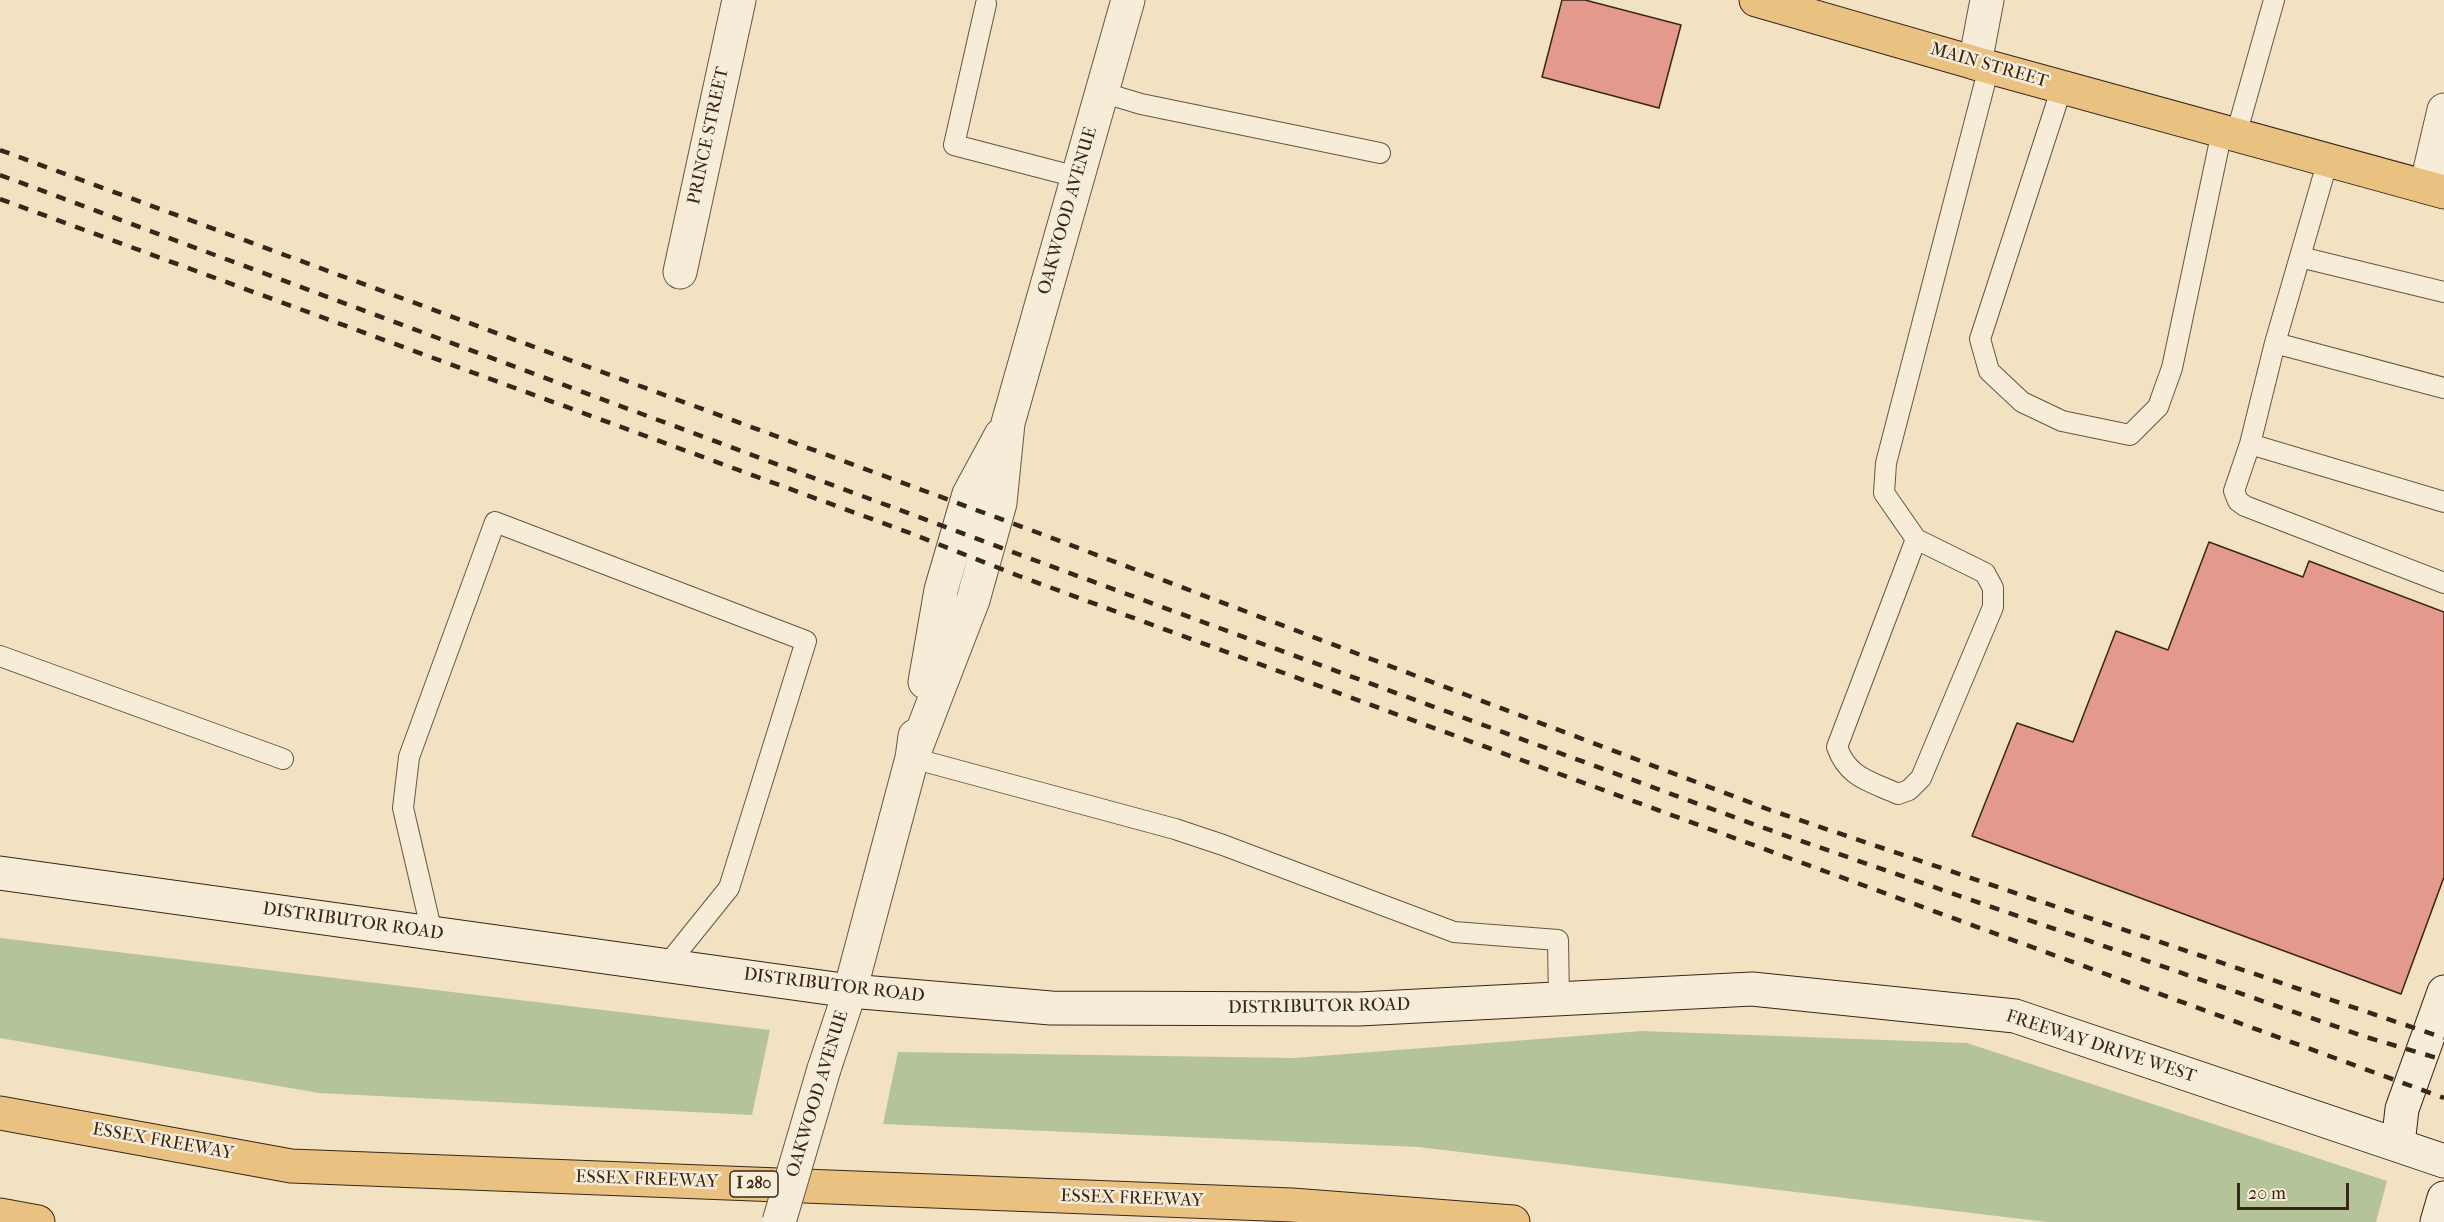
<!DOCTYPE html>
<style>
body{margin:0}
#map{position:relative;width:2444px;height:1222px;overflow:hidden;background:#f2e2c2;font-family:"IM FELL French Canon",serif}
canvas{display:block}
.scale{position:absolute;left:2237px;top:1183px;width:112px;height:27px;box-sizing:border-box;border:3px solid #38261b;border-top:0;padding-left:8px;font-size:18px;line-height:21px;white-space:nowrap;color:#38261b;-webkit-text-stroke:4px #f7ecd7;paint-order:stroke}
</style>
<div id="map">
<canvas width="2444" height="1222"></canvas>
<div class="scale">20 m</div>
</div>
<script>
const ctx = document.querySelector('canvas').getContext('2d');
ctx.lineJoin = 'round';
function fillPath(path, color) { ctx.fillStyle = color; ctx.fill(path, 'evenodd'); }
function stroke(path, color, width, dash) { ctx.strokeStyle = color; ctx.lineWidth = width; ctx.lineCap = dash ? 'butt' : 'round'; ctx.setLineDash(dash || []); ctx.stroke(path); }
function label(font, color, halo, rows, align = 'center') {
  ctx.font = font + ' "IM FELL French Canon",serif'; ctx.lineWidth = 5; ctx.setLineDash([]); ctx.textBaseline = 'middle'; ctx.strokeStyle = halo; ctx.fillStyle = color; for (const [text, x, y, turn = 0] of rows) {
    ctx.save(); ctx.translate(x, y); ctx.rotate((+turn || 0) * Math.PI / 180); ctx.textAlign = isNaN(turn) ? turn : align; if (halo) ctx.strokeText(text, 0, 0); ctx.fillText(text, 0, 0); ctx.restore();
  }
}
fillPath(new Path2D(`
 M0,938L770,1030L752,1115L319,1093L0,1038Z
 M1642,1031L1967,1043L2387,1181L2376,1222H2047L1418,1147L883,1124L898,1052L1294,1058Z`), '#b4c498');
const building = new Path2D(`
 M1562,0H1585L1681,25L1659,108L1542,77Z
 M2209,542L2303,577L2309,561L2444,612V877L2401,994L1972,836L2017,723L2073,742L2116,631L2168,650Z`);
fillPath(building, '#e3998c');
stroke(building, '#38261b', 1.5);
const lane = new Path2D(`
 M986,4L954,145L1077,177
 M2062,87L1980,339L1989,371L2022,402L2062,421L2130,435L2158,407L2172,368L2222,131
 M1101,92L1141,104L1380,153
 M2236,135L2274,0
 M2328,160L2275,343L2250,444L2234,491L2238,501L2245,506L2444,583
 M2300,257L2444,292
 M2275,343L2444,388
 M2250,444L2444,502
 M1916,539L1837,747C1848,778 1870,781 1898,794L1909,790L1921,778L1993,607V588L1985,573L1916,539L1884,493L1886,463L1989,67
 M0,656L283,759
 M912,758L1175,829L1223,845L1454,932L1558,940L1559,999
 M432,933L403,808L409,757L495,522L806,641L729,888L667,965`);
const street = new Path2D(`
 M1975,63L1987,0
 M2426,187L2444,110
 M680,272L739,0
 M925,682L941,590L969,494L1001,435
 M912,758L973,600L1000,503L1008,423L1128,0
 M824,1069L850,991L912,758L915,736`);
const secondary = new Path2D(`
 M0,873L850,991L1051,1008L1359,1009L1752,989L2015,1016L2444,1161
 M2398,1144L2402,1109L2444,992
 M2437,1222L2444,1198`);
const primary = new Path2D(`
 M1756,0L1989,67L2444,192`);
const highway = new Path2D(`
 M0,1113L291,1166L1292,1205L1513,1222
 M0,1215L38,1222`);
stroke(lane, '#665545', 22);
stroke(street, '#665545', 35);
stroke(secondary, '#38261b', 35);
stroke(primary, '#38261b', 35);
stroke(highway, '#38261b', 35);
stroke(lane, '#f7ecd7', 20);
stroke(street, '#f7ecd7', 33);
stroke(secondary, '#f7ecd7', 33);
stroke(primary, '#e9c181', 33);
stroke(highway, '#e9c181', 33);
stroke(new Path2D(`
 M0,150L1036,532L1770,810L2444,1038
 M0,175L1026,557L1761,827L2366,1037L2444,1060
 M0,199L910,533L1019,576L2444,1098`), '#38261b', 4.5, [10, 10]);
const streetBridge = new Path2D(`
 M779,1222L824,1069`);
stroke(streetBridge, '#665545', 35, []);
stroke(streetBridge, '#f7ecd7', 33);
for (const [x, y, w] of [
 [754,1184,48]
]) { const box = new Path2D(); box.roundRect(x - w / 2, y - 13, w, 26, 4.5); ctx.fillStyle = '#f7ecd7'; ctx.fill(box); stroke(box, '#38261b', 1.5); }
label('bold 16px', '#38261b', null, [
 ["I 280",754,1184]
]);
label('18px', '#38261b', '#f7ecd7', [
 ["MAIN STREET",1989,66,16],
 ["PRINCE STREET",709,136,-78],
 ["OAKWOOD AVENUE",1068,211,-74],
 ["DISTRIBUTOR ROAD",353,922,8],
 ["DISTRIBUTOR ROAD",834,986,7],
 ["DISTRIBUTOR ROAD",1319,1007,-1],
 ["FREEWAY DRIVE WEST",2101,1047,18],
 ["OAKWOOD AVENUE",818,1094,-73],
 ["ESSEX FREEWAY",163,1142,10],
 ["ESSEX FREEWAY",647,1180,2],
 ["ESSEX FREEWAY",1132,1199,2]
]);
</script>
